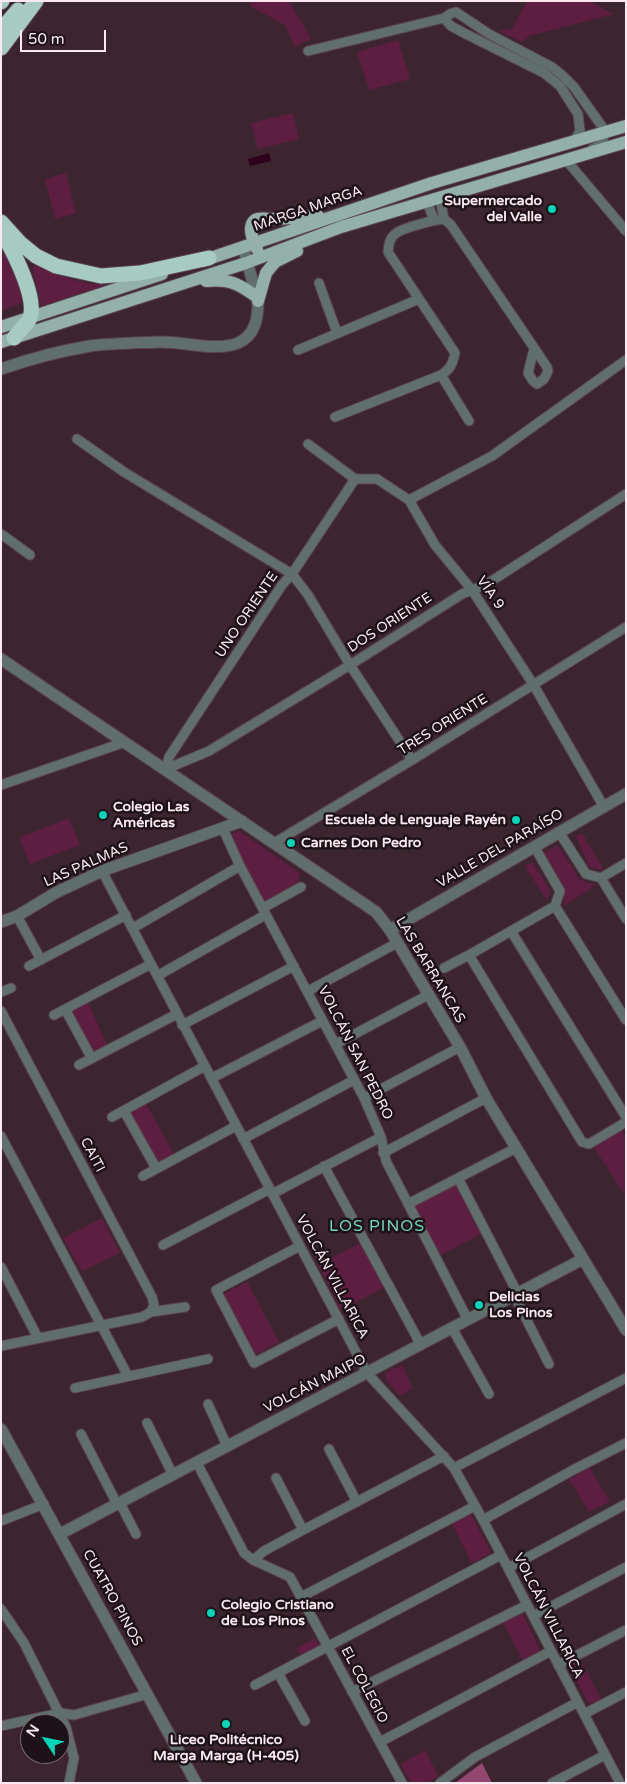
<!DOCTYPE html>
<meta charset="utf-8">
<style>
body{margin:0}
#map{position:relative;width:627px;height:1784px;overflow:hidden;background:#3d2530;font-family:"Varela Round",sans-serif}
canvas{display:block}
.frame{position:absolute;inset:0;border:2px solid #fae9f1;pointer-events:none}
.north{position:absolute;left:20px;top:1714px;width:50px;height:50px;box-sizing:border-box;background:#1d1217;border:1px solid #75686e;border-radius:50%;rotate:304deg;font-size:14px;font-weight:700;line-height:20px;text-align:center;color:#fae9f1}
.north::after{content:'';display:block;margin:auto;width:18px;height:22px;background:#01d5b7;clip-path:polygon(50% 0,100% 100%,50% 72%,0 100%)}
.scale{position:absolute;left:20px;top:30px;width:86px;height:22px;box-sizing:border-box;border:2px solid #fae9f1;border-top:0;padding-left:6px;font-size:15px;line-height:18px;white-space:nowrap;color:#fae9f1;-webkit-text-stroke:4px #1d1217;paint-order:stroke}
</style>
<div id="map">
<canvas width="627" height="1784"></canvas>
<div class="frame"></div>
<div class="north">N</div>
<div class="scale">50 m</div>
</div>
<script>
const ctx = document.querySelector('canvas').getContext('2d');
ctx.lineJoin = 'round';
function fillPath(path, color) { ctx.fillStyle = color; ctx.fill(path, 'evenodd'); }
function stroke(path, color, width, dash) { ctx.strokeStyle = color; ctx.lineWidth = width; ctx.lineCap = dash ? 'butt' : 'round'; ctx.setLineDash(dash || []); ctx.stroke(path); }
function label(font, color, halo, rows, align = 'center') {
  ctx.font = font + ' "Varela Round",sans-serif'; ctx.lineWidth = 5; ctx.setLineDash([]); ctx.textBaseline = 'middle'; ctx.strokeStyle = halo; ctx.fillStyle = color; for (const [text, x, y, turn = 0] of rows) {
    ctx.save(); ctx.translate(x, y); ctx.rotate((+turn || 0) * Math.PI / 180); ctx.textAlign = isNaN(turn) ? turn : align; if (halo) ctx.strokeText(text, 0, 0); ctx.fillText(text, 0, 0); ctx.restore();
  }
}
fillPath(new Path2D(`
 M249,1H289L311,39L295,47L285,25L252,7Z
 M527,1H588L614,14L529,36L522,42L499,31L512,29Z
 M398,40L410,79L369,90L357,52Z
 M293,113L299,139L258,149L251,123Z
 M66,173L76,213L55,219L45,179Z
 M1,238L25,298L19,304L1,311Z
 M34,262C61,277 76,283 107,285L41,306L33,272Z
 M69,818L80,845L30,864L19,838Z
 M239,831L300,873L297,884L264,902L229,835Z
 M582,833L604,870L590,868L576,837Z
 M558,845L580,880L596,885L564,906L565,889L544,853Z
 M532,862L550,890L549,897L546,900L525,866Z
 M88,1002L107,1045L89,1055L66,1010Z
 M146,1104L174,1154L157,1164L130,1113Z
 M620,1128L626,1137V1197L592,1144Z
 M456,1185L481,1234L439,1256L414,1207Z
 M102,1218L120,1253L82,1271L63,1238Z
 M360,1243L385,1287L341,1310L318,1265Z
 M247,1282L279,1342L255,1355L223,1294Z
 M402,1365L413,1388L400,1396L386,1380V1372Z
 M590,1468L610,1502L589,1512L569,1479Z
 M471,1514L491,1553L472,1563L452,1524Z
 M536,1585L546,1605L539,1608L529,1589Z
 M522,1612L541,1652L523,1661L503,1622Z
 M315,1638L319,1645L301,1656L296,1649Z
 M580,1659L601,1699L589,1704L568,1665Z
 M425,1750L438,1776L428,1783H411L401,1764Z`), '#5d1e41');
fillPath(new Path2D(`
 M482,1763L492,1783H455Z`), '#944870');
fillPath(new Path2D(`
 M269,153L271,161L250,166L248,159Z`), '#2f001b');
const minor = new Path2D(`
 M444,18L451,26L464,33L544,73L560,86L578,114L580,131L574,141
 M308,51L444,18L450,14L456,12L489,34L552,67L563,76L574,87L606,132L601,144L592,149
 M567,161L626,231
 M440,198L444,219L451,225L547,367L548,371L544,379L537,384L533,381L528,373L534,349
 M427,202L434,220
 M319,283L337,333
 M298,350L419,299
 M441,375L469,421
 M335,417L441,375C450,370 453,363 455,353L388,252C389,245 389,239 395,234C402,228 433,220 444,219
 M77,439L124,472L292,574L308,595L350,665L412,760
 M308,444L355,479H377L409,500L435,545L472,590L533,684L604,807
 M409,500L492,456L626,360
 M1,534L30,555
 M166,769L209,751L350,665L462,594L487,584L626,494
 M166,769L169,757L282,585L292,574L355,479
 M1,785L125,742
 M223,829L240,866L364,1098L381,1137L386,1161L468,1320
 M559,832L586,874L601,878L626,919
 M274,843L412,760L626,627
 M534,846L560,891L555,906L626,1020
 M102,871L367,1373L454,1468L483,1520L620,1783
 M601,878L626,863
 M263,908L301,887
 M17,916L41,960
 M133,928L240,866
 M511,931L626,1117
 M469,955L582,1142L589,1144L626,1122
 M29,966L126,915
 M444,968L469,955L555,906
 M157,976L265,915
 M308,991L397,943
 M1,992L11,988
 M65,1009L91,1057
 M1,1011L152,1297L154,1305L151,1312
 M54,1015L151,964
 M182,1025L294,966
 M336,1044L428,995
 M79,1065L177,1014
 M212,1078L322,1021
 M364,1098L460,1047
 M124,1111L156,1168
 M112,1117L205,1066
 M1,1136L128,1376
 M243,1139L354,1080
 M383,1153L486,1098
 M324,1166L421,1345
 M143,1176L236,1126
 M458,1178L518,1294
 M272,1194L381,1137
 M408,1204L516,1148
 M163,1245L270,1189
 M300,1246L216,1290L254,1363L339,1319
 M1,1267L38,1338
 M514,1295L549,1364
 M452,1328L489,1394
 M1,1346L142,1317L151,1312L185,1307
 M75,1388L208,1359
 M208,1404L227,1446
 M147,1423L173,1475
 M81,1434L117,1504
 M329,1449L357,1502
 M197,1463L244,1553L253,1560L290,1577L402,1783
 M454,1468L626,1378
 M276,1478L303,1530
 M120,1503L136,1534
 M483,1520L573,1470L626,1443
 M1,1521L44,1504
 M253,1560L264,1551L303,1530L444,1456
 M508,1568L626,1504
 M301,1597L475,1506
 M1,1609L24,1643L66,1727L74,1758L69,1783
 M533,1616L626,1567
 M558,1665L626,1630
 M278,1673L305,1721
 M255,1685L501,1555
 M352,1692L527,1605
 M584,1714L626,1692
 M1,1726L60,1713L74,1715L148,1694
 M380,1742L551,1651
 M440,1783L475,1757L578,1702
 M552,1783L605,1755`);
const tertiary = new Path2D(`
 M1,369C30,359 60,351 90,346C113,343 136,343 159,342C183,341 216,352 238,343C256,335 258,317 258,301L243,247
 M1,659L376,912L390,930L460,1047L486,1098L626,1330
 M1,922L17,916L57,892L102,871L242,821
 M390,930L626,794
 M1,1429L196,1783
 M60,1534L583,1259`);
const primary = new Path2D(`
 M257,249C253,242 247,226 255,220C260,217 266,219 271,219C287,219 302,217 318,216
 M202,261L432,183L626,126
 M206,281C229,279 238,283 257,297
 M258,301L266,273L275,262L297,251
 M1,327L162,274
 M1,342L246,263L341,227L626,142`);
const motorway = new Path2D(`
 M1,2L2,1
 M1,30L18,10
 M1,48L36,1
 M1,222L20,243L36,256L56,266L101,276L140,273L209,258
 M4,236C14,253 39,301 29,320C25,326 18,332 14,338`);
stroke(minor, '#5b444f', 11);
stroke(tertiary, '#5b444f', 13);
stroke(primary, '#5b444f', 14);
stroke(motorway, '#5b444f', 17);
stroke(minor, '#616f6c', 9);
stroke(tertiary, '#616f6c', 11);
stroke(primary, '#93b1a9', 12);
stroke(motorway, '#a7cbc2', 15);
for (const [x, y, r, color] of [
 [552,209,5,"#01d5b7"],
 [103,815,5,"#01d5b7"],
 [516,820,5,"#01d5b7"],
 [291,843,5,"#01d5b7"],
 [479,1305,5,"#01d5b7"],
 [211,1613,5,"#01d5b7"],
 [226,1724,5,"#01d5b7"]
]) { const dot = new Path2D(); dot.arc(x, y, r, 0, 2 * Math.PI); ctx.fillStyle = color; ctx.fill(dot); stroke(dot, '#1d1217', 2); }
label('bold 14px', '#fae9f1', '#1d1217', [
 ["Supermercado",542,201,"right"],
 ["del Valle",542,217,"right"],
 ["Colegio Las",113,807],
 ["Américas",113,823],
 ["Escuela de Lenguaje Rayén",506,820,"right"],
 ["Carnes Don Pedro",301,843],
 ["Delicias",489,1297],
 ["Los Pinos",489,1313],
 ["Colegio Cristiano",221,1605],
 ["de Los Pinos",221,1621],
 ["Liceo Politécnico",226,1740,"center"],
 ["Marga Marga (H-405)",226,1756,"center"]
], 'left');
label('14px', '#fae9f1', '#1d1217', [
 ["MARGA MARGA",308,209,-19],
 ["VÍA 9",490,593,55],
 ["UNO ORIENTE",247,615,-56],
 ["DOS ORIENTE",390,623,-33],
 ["TRES ORIENTE",443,725,-32],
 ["VALLE DEL PARAÍSO",500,849,-30],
 ["LAS PALMAS",86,865,-24],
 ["LAS BARRANCAS",430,970,59],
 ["VOLCÁN SAN PEDRO",355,1053,63],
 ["CAITI",92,1155,62],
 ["VOLCÁN VILLARICA",332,1277,62],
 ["VOLCÁN MAIPO",315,1384,-27],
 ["CUATRO PINOS",112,1598,61],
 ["VOLCÁN VILLARICA",548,1616,63],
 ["EL COLEGIO",364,1685,62]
]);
ctx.letterSpacing = '1px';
label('16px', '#72d6c0', '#1d1217', [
 ["LOS PINOS",377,1227]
]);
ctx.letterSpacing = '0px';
</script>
